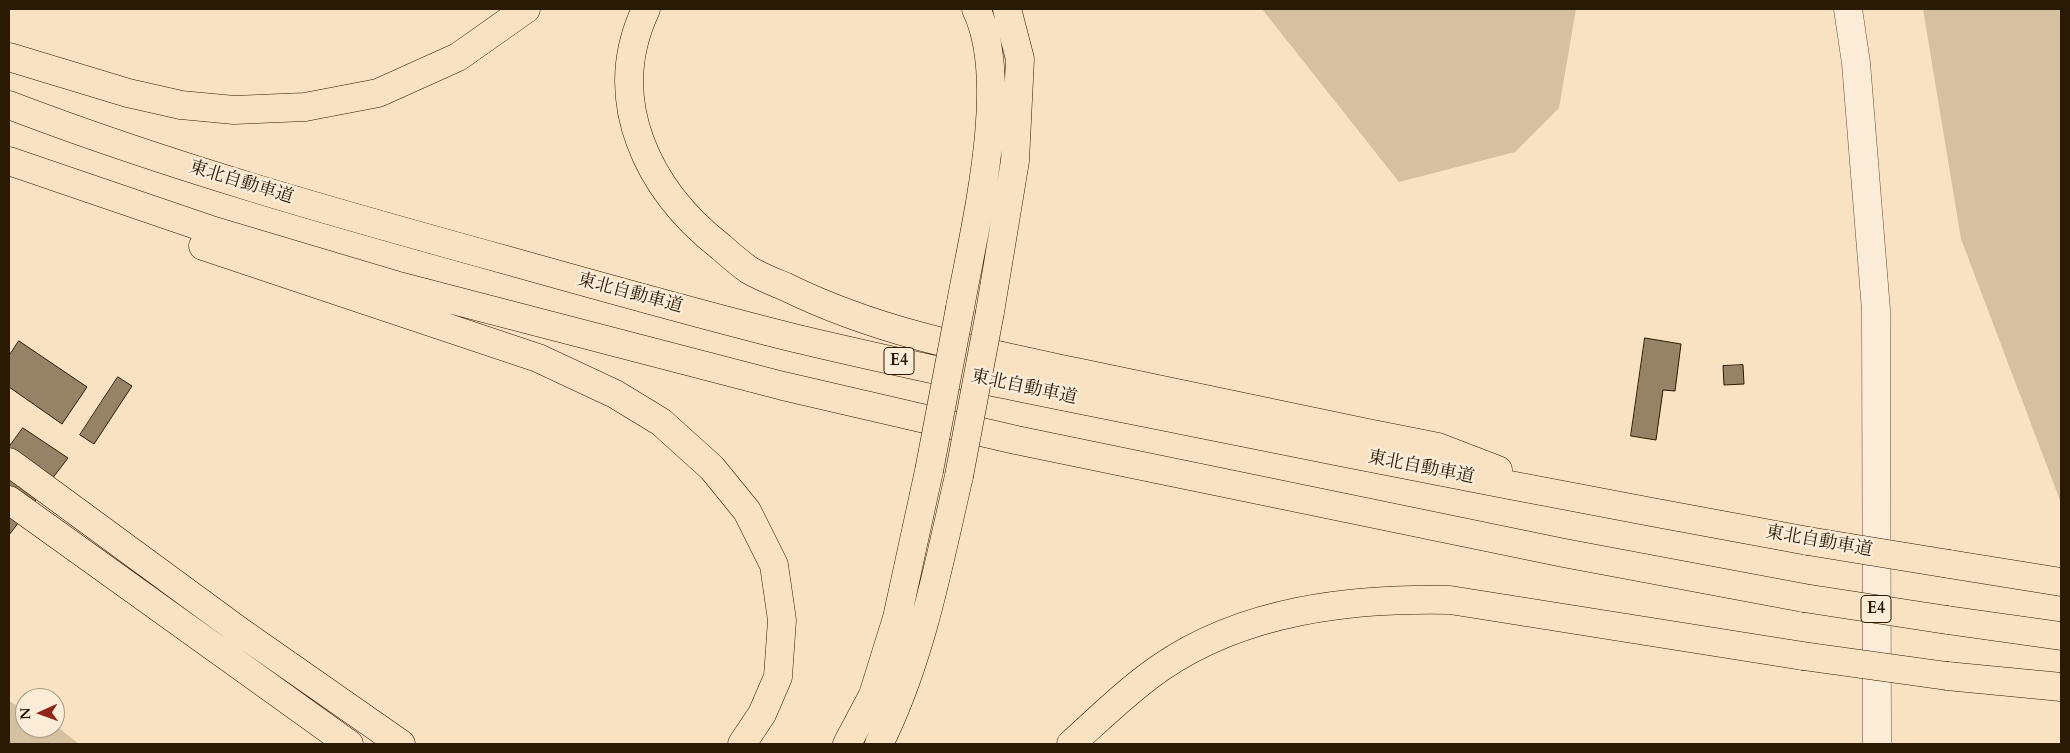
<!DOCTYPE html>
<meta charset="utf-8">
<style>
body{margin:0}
#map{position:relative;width:2070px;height:753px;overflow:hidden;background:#f8e2c1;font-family:Cardo,serif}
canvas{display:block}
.frame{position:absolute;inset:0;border:10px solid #2b1a03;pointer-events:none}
.north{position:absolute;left:15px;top:688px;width:50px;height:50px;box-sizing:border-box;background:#faecd7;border:1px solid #a79882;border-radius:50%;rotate:268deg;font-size:14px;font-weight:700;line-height:20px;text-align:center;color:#2b1a03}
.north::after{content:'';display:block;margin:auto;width:18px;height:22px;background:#8f2418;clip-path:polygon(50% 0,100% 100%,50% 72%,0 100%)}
</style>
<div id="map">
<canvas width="2070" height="753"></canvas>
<div class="frame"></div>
<div class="north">N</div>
</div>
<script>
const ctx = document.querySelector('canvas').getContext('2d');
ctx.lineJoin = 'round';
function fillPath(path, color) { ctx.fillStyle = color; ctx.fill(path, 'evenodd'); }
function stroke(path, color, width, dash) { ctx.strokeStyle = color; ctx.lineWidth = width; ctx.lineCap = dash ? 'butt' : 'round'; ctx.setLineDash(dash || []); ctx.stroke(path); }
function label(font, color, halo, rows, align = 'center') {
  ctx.font = font + ' Cardo,"Noto Serif JP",serif'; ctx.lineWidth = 5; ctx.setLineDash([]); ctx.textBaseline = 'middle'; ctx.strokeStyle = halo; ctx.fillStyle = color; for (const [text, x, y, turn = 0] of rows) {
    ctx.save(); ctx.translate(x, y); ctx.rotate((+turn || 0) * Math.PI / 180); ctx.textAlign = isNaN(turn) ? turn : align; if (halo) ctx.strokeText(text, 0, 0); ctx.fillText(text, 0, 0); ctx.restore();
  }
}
fillPath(new Path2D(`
 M1262,9H1576L1559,108L1515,152L1399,182Z
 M1923,9H2061V503L1961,239Z
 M9,701L25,710V728H55V725L79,744H9Z`), '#d5c0a1');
const building = new Path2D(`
 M1645,338L1681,344L1675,391L1663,390L1656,440L1631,436Z
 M19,341L87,387L62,424L9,387V356Z
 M1743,365L1744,384L1724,385L1723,366Z
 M118,377L132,386L94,444L80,435Z
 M23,428L68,458L9,535V447Z`);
fillPath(building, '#968266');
stroke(building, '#2b1a03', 1);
const tertiary = new Path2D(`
 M1848,9L1856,63L1876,310L1877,744`);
const motorway = new Path2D(`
 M646,9C603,100 648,190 721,247C730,255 739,263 749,270C761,277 774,282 786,287C877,332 977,351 1076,372C1196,398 1317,423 1438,447L1498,470
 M9,57L128,93L181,105L234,110L305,107L378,93L458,57L526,9
 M9,105C171,167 339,214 506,260C602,287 698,314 794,338C924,369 1055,395 1186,421C1393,463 1600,503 1808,541
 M9,161L214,231L395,285L783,386L1016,440L1564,553L1804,598
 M203,246L538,358L615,394L661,422L712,468L747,511L774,565L782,620L778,677L762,714L742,744
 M960,308C974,229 1012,82 976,9
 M990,312L1015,161L1020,59L1007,9
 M9,462L242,633L401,744
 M9,500L349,744
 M1949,564L2061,582
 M1947,620L2061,636
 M1947,676L2061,687
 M847,744L873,695L897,618L929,471
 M879,744C921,660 938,567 959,476
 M1071,744C1100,718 1128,690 1160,668C1244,610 1351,598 1450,600L1803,656`);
stroke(tertiary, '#5e4c32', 29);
stroke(motorway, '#2b1a03', 29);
stroke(tertiary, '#faecd7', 28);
stroke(motorway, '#f8e2c1', 28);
const motorwayBridge = new Path2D(`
 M929,471L960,308
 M959,476L990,312
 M1808,541L1949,564
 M1804,598L1947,620
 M1803,656L1947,676`);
stroke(motorwayBridge, '#2b1a03', 29, []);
stroke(motorwayBridge, '#f8e2c1', 28);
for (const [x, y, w] of [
 [899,361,30],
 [1876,609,30]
]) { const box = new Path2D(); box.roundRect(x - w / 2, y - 13.5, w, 27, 4); ctx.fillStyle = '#faecd7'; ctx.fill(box); stroke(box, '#2b1a03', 1); }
label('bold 16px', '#2b1a03', null, [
 ["E4",899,361],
 ["E4",1876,609]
]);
label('18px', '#2b1a03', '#faecd7', [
 ["東北自動車道",241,183,17],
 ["東北自動車道",630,294,15],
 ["東北自動車道",1024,388,12],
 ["東北自動車道",1421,468,11],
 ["東北自動車道",1819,542,10]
]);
</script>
